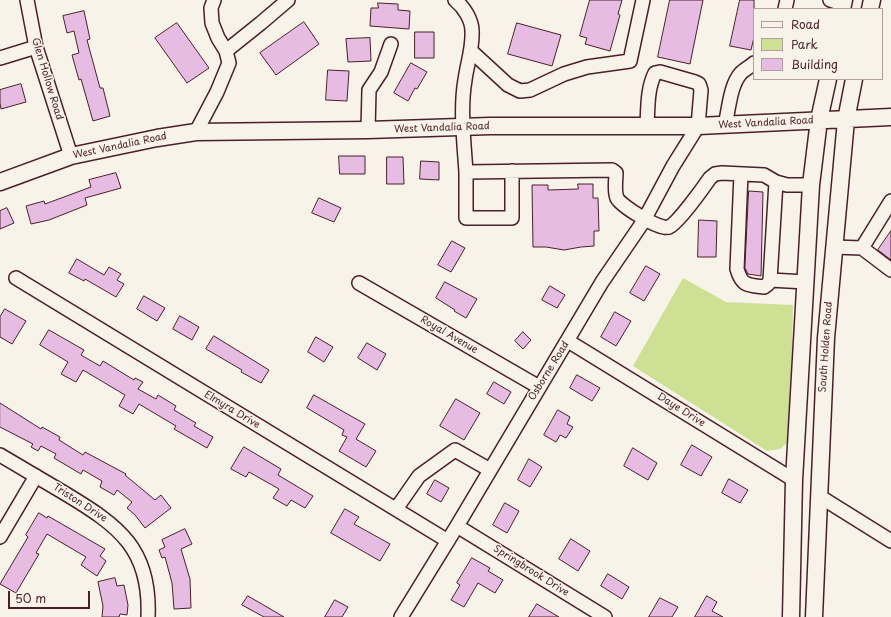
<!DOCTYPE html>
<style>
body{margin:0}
#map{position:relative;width:891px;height:617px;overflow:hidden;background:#f7f3e8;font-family:"Playpen Sans",sans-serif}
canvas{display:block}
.legend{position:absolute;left:753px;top:8px;width:130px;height:72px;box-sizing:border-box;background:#f7f3e8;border:1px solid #b29e9c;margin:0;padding:5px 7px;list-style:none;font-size:12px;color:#4a1f2b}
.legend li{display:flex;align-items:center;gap:8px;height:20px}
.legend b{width:20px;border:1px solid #b29e9c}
.scale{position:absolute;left:8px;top:591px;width:82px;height:18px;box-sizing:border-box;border:2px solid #4a1f2b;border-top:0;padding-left:5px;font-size:12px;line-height:14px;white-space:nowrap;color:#4a1f2b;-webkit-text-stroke:3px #f7f3e8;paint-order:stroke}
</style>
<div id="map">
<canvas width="891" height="617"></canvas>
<ul class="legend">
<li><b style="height:5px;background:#f7f3e8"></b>Road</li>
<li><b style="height:11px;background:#cee094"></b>Park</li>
<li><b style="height:11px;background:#e7bce2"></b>Building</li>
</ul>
<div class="scale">50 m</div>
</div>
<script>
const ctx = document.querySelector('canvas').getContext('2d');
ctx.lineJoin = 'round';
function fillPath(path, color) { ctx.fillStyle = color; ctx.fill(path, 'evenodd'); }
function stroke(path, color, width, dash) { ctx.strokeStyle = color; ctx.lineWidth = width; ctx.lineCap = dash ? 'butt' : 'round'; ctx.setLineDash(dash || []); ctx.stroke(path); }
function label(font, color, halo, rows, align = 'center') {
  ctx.font = font + ' "Playpen Sans",sans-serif'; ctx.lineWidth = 3; ctx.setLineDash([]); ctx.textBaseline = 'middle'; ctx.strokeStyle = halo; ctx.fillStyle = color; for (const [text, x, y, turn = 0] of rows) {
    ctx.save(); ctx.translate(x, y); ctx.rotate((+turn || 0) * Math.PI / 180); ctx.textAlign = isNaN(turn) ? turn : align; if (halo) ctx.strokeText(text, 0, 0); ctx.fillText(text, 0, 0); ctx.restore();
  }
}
fillPath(new Path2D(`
 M683,278L726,302L793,305L790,440L780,449L767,451L633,366Z`), '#cee094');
const building = new Path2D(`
 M590,0H622L618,14L620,15L610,51L585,44L587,38L580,36Z
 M670,0H703L690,64L658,57Z
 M740,0H754V37L751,50L730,46Z
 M378,3L398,4V10L410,11L409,29L370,26L371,8H378Z
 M84,11L90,39L87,40L100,88H103L110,116L93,121L81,79L79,80L72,55L79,53L74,31L67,33L63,16Z
 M304,22L319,44L276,75L260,53Z
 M177,23L209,68L187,83L155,38Z
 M517,23L561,35L552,66L508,54Z
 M415,32H434V58H415Z
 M370,38L371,61L348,62L346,39Z
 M411,63L427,72L417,89L415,88L408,101L394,93Z
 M328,70L349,71L347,101L326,100Z
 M21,84L26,102L1,109L0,103V90Z
 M339,156H365V174H340Z
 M387,157H403L404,184H387Z
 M421,161L439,162V180L420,179Z
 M116,173L121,188L85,198L87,205L49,220L31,224L26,206L44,201L45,204L91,187L89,180Z
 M578,184H593V198H598L599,231H594V246L581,247L564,250L546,247H533L532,185H548V190L578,189Z
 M749,191L763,192L761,276L748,274L745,268Z
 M319,198L341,208L334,222L312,213Z
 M7,208L14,223L0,229V211Z
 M699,220L717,221L716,257H698Z
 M891,231V260L878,250Z
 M452,241L465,248L451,272L438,265Z
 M77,259L104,275L109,267L121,274L117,280L124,284L116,297L85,279L84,281L69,273Z
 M646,266L660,274L644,301L630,293Z
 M445,282L477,299L466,318L454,311L455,310L436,298Z
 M550,286L565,295L557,308L542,300Z
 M144,296L165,308L157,321L137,309Z
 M5,309L26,321L12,344L0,337V317Z
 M615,312L631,321L616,346L601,337Z
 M180,316L199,327L192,340L173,329Z
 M49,330L84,350L81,355L100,366L103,361L134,380L135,378L143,382L138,389L156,399L158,395L176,406L174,410L196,423L194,426L213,437L207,448L174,429L176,426L139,404L133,414L119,406L125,395L83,370L76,382L61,374L68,362L40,345Z
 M523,332L531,340L523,349L515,341Z
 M214,336L269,370L261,383L241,372L242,370L206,349Z
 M316,337L333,347L324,362L308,352Z
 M367,343L386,354L377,370L358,358Z
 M577,375L600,388L592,401L570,388Z
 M494,382L511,392L504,404L487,394Z
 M314,395L365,424L356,439L376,451L366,467L339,451L347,437L342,435L344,430L307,408Z
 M456,399L480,413L464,440L440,426Z
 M0,403L41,429L42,427L60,437L59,440L83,455L85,452L126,474L125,475L155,500L161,495L171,508L145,528L135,515L127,508L132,502L117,490L114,495L100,487L102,481L83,470L81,474L54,458L56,454L41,446L38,451L31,447L33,444L0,427Z
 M558,410L570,417L567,424L573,427L566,438L560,435L556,442L544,435Z
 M692,445L712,457L701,476L681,465Z
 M244,447L281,469L278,475L313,496L305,508L291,500L287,506L273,498L279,489L249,472L246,477L231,469Z
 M633,448L657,463L648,480L624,466Z
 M529,459L542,467L530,487L518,480Z
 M729,479L748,490L740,503L722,493Z
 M435,480L449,488L441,502L427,494Z
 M505,503L519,511L507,533L493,525Z
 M345,509L359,517L354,524L390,544L380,561L331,533Z
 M39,513L47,518L48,516L105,549L100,556L106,561L97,576L81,565L86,557L47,534L36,553L39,554L16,593L0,584L28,537L26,535Z
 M185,529L192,544L181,549L190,579L191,608L174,609L172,583L165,557L162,558L159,550L165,547L162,540Z
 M571,539L590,551L578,571L559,559Z
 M472,558L490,568L488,571L503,580L495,593L478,583L464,607L451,600L460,585L457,583Z
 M608,574L629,587L622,599L601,586Z
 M115,578L117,586L124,585L128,605L127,615L120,614L119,617H102L103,606L98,582Z
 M248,596L284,617H264L242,605Z
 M707,596L717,602L712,611L723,617H695Z
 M660,598L678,607L672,617H649Z
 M335,600L348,607L342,617H325Z
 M537,604L559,617H529Z`);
fillPath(building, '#e7bce2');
stroke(building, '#4a1f2b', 1);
const minor = new Path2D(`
 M27,0L36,47L71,156
 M455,0C464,7 472,20 472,31C473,48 467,64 465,80C460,108 464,143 466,172L612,170L616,173C616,180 614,191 617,198C620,205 660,231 669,227C678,223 703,188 710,178L715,174L722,173L764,175L776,182L787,185H811
 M830,0L843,4
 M785,9L787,0
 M226,51L261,23L288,0
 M471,51L508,85L520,91L530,90L564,74L587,67L630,61L643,0
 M0,58L36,47
 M725,125C729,109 730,85 741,73C745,69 750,67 754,63
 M368,130L369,90L381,72L391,44
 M196,132L217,92L229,63L226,51L218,38L212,23L211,8L214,0
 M466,172V218H512V171
 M741,174L737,269C742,286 747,285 764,287L768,284L770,280L806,282
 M834,247L862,248L891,201
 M862,248L891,270
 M16,278L448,541
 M770,280L776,182
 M359,283L539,387
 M568,341L794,480
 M0,455C22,468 44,481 66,494C119,526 151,549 148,617
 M819,496L891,541
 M396,509L419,476L455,450L490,470
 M457,526L605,617
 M0,537L36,476
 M401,617L457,526L602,282L643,222L673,166L698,126L701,90L699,84L695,82L660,72L655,73C647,89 648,108 647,126`);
const major = new Path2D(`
 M842,9L844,0
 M870,9L872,0
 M0,182L71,156L157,138L196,132L368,130L490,126H698L891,117
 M791,617L794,480L811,185L819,120L828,79
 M814,617L826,338L846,120L854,79`);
stroke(minor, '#4a1f2b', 16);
stroke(major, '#4a1f2b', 19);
stroke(minor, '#f7f3e8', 13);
stroke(major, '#f7f3e8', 16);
label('10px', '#4a1f2b', '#f7f3e8', [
 ["Glen Hollow Road",47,79,73],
 ["West Vandalia Road",766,123,-3],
 ["West Vandalia Road",442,128,-2],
 ["West Vandalia Road",120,146,-12],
 ["Royal Avenue",449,335,30],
 ["South Holden Road",826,347,-86],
 ["Osborne Road",549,371,-58],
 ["Elmyra Drive",232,410,31],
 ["Daye Drive",681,410,32],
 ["Triston Drive",80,503,33],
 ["Springbrook Drive",531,571,32]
]);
</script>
